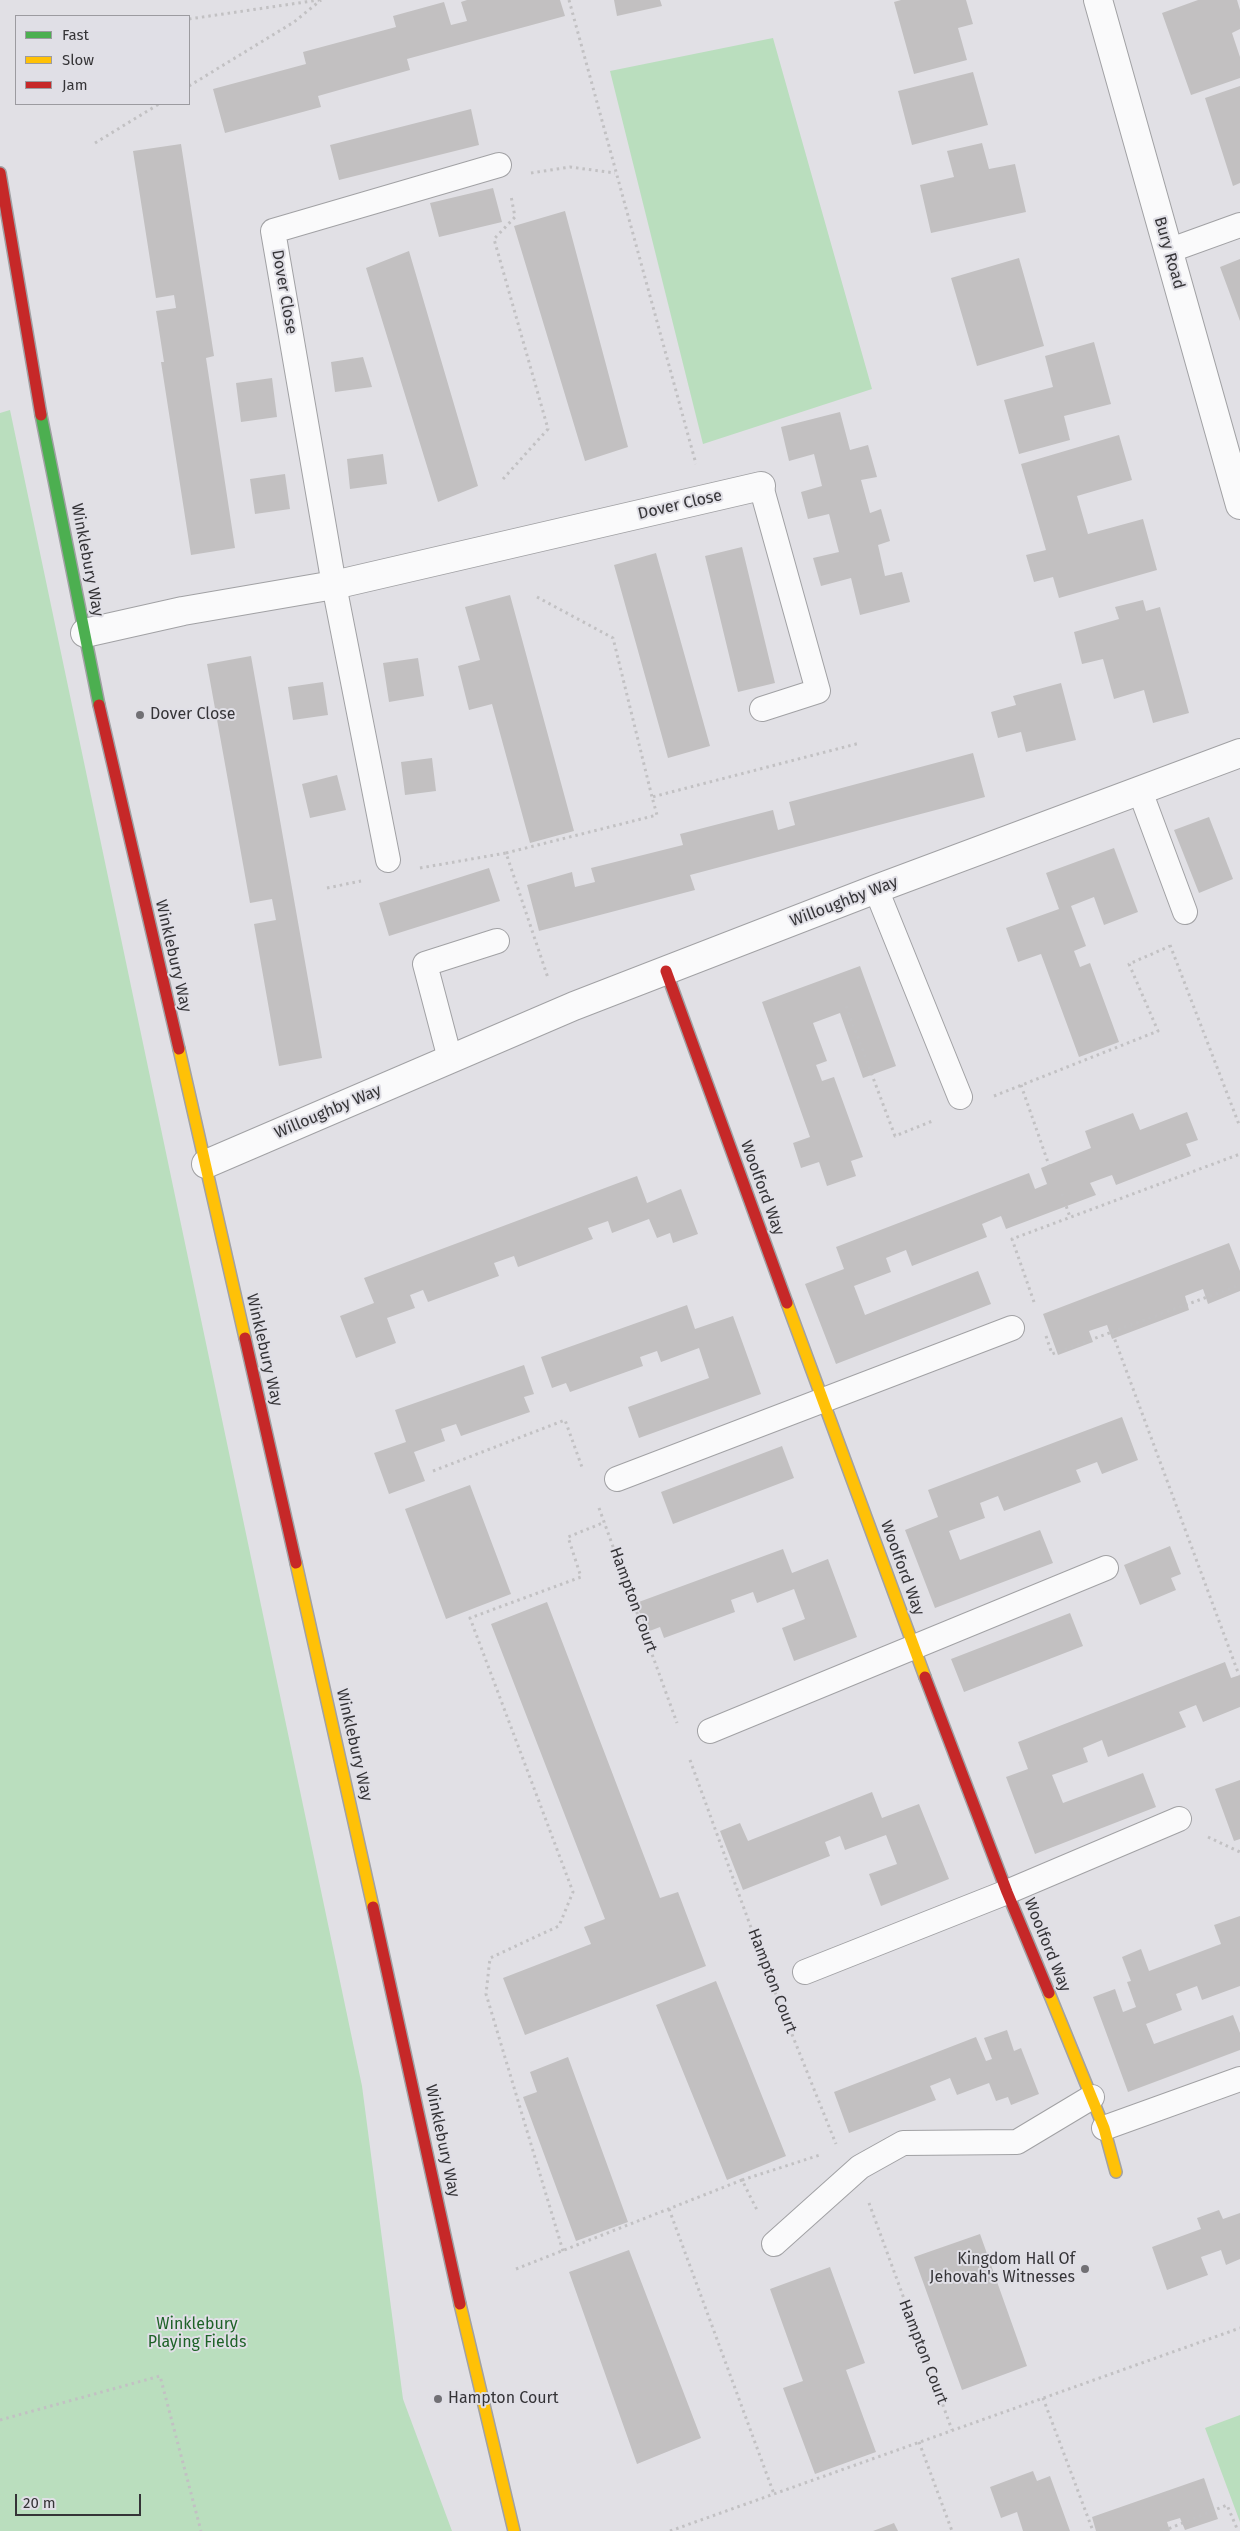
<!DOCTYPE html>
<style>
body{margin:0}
#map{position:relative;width:1240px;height:2531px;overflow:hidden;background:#e1e0e5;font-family:"Fira Sans",sans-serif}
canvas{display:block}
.legend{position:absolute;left:15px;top:15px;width:175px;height:90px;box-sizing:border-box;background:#e0dfe6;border:1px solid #9c9ba0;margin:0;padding:6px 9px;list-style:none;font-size:15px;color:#353437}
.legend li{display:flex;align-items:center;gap:10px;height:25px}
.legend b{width:25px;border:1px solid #9c9ba0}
.scale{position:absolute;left:15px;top:2494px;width:126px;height:22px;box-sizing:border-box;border:2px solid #353437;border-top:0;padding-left:6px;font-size:15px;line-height:18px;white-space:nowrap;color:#353437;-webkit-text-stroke:4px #e0dfe6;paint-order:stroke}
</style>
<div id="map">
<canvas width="1240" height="2531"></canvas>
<ul class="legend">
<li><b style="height:6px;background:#4caf50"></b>Fast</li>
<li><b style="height:6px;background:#ffc107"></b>Slow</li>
<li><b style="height:6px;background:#c62828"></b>Jam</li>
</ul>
<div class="scale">20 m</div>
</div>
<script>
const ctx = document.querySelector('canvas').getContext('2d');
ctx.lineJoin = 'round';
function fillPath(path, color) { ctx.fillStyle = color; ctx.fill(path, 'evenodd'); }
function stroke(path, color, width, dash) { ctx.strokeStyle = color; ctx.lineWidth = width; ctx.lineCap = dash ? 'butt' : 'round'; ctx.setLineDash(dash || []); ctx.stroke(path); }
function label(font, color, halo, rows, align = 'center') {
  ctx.font = font + ' "Fira Sans",sans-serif'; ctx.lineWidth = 4; ctx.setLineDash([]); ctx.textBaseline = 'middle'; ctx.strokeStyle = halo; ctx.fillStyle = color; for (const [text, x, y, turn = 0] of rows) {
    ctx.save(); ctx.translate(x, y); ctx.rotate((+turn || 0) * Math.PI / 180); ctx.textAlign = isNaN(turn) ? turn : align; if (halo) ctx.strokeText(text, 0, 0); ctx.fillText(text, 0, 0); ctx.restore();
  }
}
fillPath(new Path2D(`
 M773,38L872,389L703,444L610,71Z
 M10,410L362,2086L403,2399L452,2531H0V413Z
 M1240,2415V2522L1205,2428Z`), '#badebe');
fillPath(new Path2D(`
 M467,0H560L565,16L407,59L410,70L318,96L321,107L225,133L213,89L306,64L303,52L396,27L393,16L444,2L451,25L467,21L461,2Z
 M614,0H660L662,6L617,16Z
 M901,0H966L973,24L958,28L967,60L914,74L894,2Z
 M1198,0H1237L1240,10V29L1232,33L1240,57V78L1191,95L1162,13Z
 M973,72L988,125L912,145L898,91Z
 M1240,86V183L1233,186L1205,98Z
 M471,109L479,145L339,180L330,145Z
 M982,143L989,169L1015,164L1026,212L931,233L920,185L954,177L947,151Z
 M181,144L214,356L206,358L235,548L191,555L161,362H164L156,311L176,308L174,295L156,298L133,151Z
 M493,188L502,222L439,237L430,203Z
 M565,211L628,447L585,461L514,226Z
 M409,251L478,486L438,502L366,268Z
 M1019,258L1044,346L977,366L951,278Z
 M1240,259V321L1220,267Z
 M1094,342L1111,404L1064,416L1070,440L1019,454L1004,400L1053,387L1045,356Z
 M363,357L372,387L335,392L331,362Z
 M272,378L277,417L241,422L236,383Z
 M840,412L850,450L868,445L877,477L861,480L870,513L881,509L890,541L878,545L885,576L902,572L910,602L860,615L851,578L821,586L813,558L839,552L829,514L808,519L801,492L822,486L814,454L789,461L781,427Z
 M1119,435L1132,480L1077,496L1088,534L1143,519L1157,570L1059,598L1053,577L1034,582L1026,555L1046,550L1021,464Z
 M383,454L387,484L350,489L347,459Z
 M285,474L290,509L255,514L250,479Z
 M742,547L775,683L738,692L705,556Z
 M656,553L710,746L668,758L614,565Z
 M510,595L574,831L530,843L492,704L469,710L458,666L480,660L465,607Z
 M1143,600L1146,611L1160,607L1189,713L1153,723L1144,690L1114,699L1103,659L1082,664L1074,632L1119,619L1115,607Z
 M251,656L322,1058L279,1066L254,924L276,920L272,899L250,903L207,664Z
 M418,658L424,696L389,702L383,663Z
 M323,682L328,715L293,720L288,687Z
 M1061,683L1076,740L1026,752L1021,732L998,738L991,712L1016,705L1013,696Z
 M973,753L985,797L690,875L695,890L539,931L527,885L572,872L575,887L595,882L591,868L683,845L680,834L773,810L778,830L795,825L789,802Z
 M432,758L436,791L405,795L401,762Z
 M337,775L346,810L310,818L302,784Z
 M1209,817L1233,879L1199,893L1174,830Z
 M1114,848L1138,912L1104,925L1094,897L1071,906L1086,946L1074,951L1080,967L1090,963L1119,1042L1079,1057L1041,954L1018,962L1006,928L1059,909L1046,873Z
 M489,868L500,901L389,936L379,903Z
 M860,966L896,1066L863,1078L840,1013L813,1023L827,1061L816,1065L822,1081L834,1077L863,1157L851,1161L856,1176L827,1186L819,1162L801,1168L793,1143L810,1137L762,1002Z
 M1187,1112L1198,1140L1186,1144L1191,1156L1116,1185L1112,1175L1090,1183L1096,1195L1006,1229L1001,1216L982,1224L987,1237L912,1266L906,1250L886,1258L891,1272L854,1286L865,1315L978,1271L991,1304L836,1364L805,1284L844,1269L836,1247L1029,1173L1035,1189L1047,1184L1041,1168L1091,1148L1085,1131L1133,1113L1140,1130Z
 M637,1176L647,1203L681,1189L698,1234L673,1243L670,1233L657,1238L649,1219L612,1233L608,1221L588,1228L593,1239L518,1267L514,1256L494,1263L499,1276L428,1302L423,1290L410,1295L415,1308L387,1318L396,1343L356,1358L340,1316L374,1303L364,1278Z
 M1229,1243L1240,1271V1291L1208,1304L1203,1289L1185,1296L1189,1310L1112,1339L1107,1325L1089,1331L1093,1342L1058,1355L1043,1314Z
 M687,1305L695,1329L733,1316L761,1394L639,1438L628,1407L709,1378L699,1348L661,1362L657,1351L640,1357L643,1366L570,1392L566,1383L552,1388L541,1357Z
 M524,1365L534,1394L524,1397L530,1412L461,1436L456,1424L441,1429L445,1441L414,1452L425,1481L389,1494L374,1453L406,1442L395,1410Z
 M1122,1417L1138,1460L1102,1474L1097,1462L1076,1470L1081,1482L1004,1511L998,1496L980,1503L985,1518L949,1531L960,1560L1040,1530L1053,1563L935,1608L905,1530L938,1517L928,1490Z
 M782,1446L794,1478L673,1524L661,1492Z
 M470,1485L511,1594L446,1619L405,1509Z
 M1170,1546L1181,1574L1171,1578L1176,1590L1140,1605L1124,1565Z
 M783,1549L792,1573L828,1559L857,1637L794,1661L782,1628L805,1619L794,1589L757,1603L753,1592L731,1600L735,1612L664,1638L660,1627L647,1632L636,1603Z
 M547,1602L660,1898L678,1892L706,1966L525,2035L503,1978L591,1944L584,1927L605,1919L491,1624Z
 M1070,1613L1083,1646L964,1692L951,1659Z
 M1225,1662L1231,1678L1240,1675V1707L1203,1722L1196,1705L1179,1712L1186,1727L1108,1757L1102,1740L1083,1748L1088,1762L1052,1775L1063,1803L1143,1773L1156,1807L1035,1854L1006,1777L1028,1769L1018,1742Z
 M1240,1780V1839L1234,1841L1215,1789Z
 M872,1792L882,1818L919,1804L949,1879L881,1906L869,1874L897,1864L886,1835L845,1850L840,1836L825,1842L830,1856L743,1890L720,1831L740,1823L748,1841Z
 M1240,1916V1986L1202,2000L1197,1986L1176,1994L1182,2010L1146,2024L1154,2044L1233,2015L1240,2033V2050L1128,2092L1093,1997L1115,1989L1123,2012L1136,2007L1127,1982L1131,1981L1122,1957L1141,1949L1149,1971L1221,1944L1214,1925Z
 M716,1981L786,2156L727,2180L656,2005Z
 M1007,2030L1014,2051L1021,2048L1039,2094L1011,2105L1008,2097L996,2101L989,2083L957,2095L950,2078L930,2086L936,2100L849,2133L834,2092L976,2037L986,2061L992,2059L984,2038Z
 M568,2057L628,2222L576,2241L523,2097L537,2092L530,2072Z
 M1219,2210L1223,2219L1240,2213V2259L1226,2265L1221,2250L1201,2257L1208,2275L1167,2290L1152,2247L1201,2229L1197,2218Z
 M980,2234L1027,2366L962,2390L914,2257Z
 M629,2250L701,2438L637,2464L569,2272Z
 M830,2267L865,2363L846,2370L876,2452L815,2474L783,2388L803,2381L770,2289Z
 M1033,2471L1037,2481L1050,2476L1070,2531H1023L1017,2512L1001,2518L990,2487Z
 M1204,2478L1218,2519L1185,2530L1180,2518L1167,2522L1170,2531H1096L1092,2517Z
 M894,2523L898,2531H873Z`), '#c2c0c1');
const lane = new Path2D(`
 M1168,251L1240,225
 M761,486L818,691L762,709
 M1140,791L1185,912
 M388,860L334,585L273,231L499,165
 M876,889L960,1097
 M450,1059L425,964L497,941
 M617,1479L1012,1328
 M710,1731L1106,1568
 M805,1972L1007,1892L1179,1819
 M1104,2128L1240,2079
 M774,2244L860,2167L903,2143L1017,2142L1092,2097`);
const street = new Path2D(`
 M1098,0L1240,505
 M85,633L183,611L334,585L761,486
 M206,1164L574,1006L876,889L1240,753`);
const fast = new Path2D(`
 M41,415L99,705`);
const slow = new Path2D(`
 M179,1049L245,1338
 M787,1303L925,1677
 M296,1563L373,1907
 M1049,1993L1104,2128L1116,2172
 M460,2304L514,2531`);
const jam = new Path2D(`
 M0,173L41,415
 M99,705L179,1049
 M666,971L787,1303
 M245,1338L296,1563
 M925,1677L1007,1892L1049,1993
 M373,1907L460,2304`);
stroke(lane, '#a1a1a4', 26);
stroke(street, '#a1a1a4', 30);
stroke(fast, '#a1a1a4', 14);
stroke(slow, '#a1a1a4', 14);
stroke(jam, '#a1a1a4', 14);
stroke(new Path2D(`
 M569,0L696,464
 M189,19L319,0
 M189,86L294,22L321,0
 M95,143L159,104
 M531,173L570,167L615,173
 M503,479L548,429L494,239L515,217L511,196
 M537,597L613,638L652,797
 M506,853L657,815L652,797L860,743
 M420,868L506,853L548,978
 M327,888L361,881
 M1170,945L1240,1127
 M846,1006L895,1136L935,1120
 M1021,1085L1051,1171
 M994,1096L1158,1031L1129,964L1170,946
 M1062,1194L1070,1217
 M1034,1302L1012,1239L1240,1154
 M1112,1332L1240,1285
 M1046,1336L1052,1354L1112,1332L1239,1675
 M433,1471L565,1420L583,1470
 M599,1508L677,1723
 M690,1760L769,1977
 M1208,1837L1240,1852
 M775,1992L836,2144
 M742,2180L820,2155
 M869,2203L952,2430
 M669,2209L774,2494
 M563,2251L486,1994L490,1958L559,1926L573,1892L470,1618L581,1577L568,1537L605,1522
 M516,2269L742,2180L758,2212
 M1043,2398L1093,2531
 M0,2420L160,2376L201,2531
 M919,2442L952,2531
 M670,2531L1240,2328
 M1163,2531L1227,2505L1238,2531`), '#c2c1c3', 3, [2.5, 4]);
stroke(lane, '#fafafb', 24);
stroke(street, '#fafafb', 28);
stroke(fast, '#4caf50', 11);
stroke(slow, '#ffc107', 11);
stroke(jam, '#c62828', 11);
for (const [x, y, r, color] of [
 [140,715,5,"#717074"],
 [1085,2269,5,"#717074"],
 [438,2399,5,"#717074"]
]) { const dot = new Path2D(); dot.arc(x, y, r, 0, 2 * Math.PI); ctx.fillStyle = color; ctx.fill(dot); stroke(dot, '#e0dfe6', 2); }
label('16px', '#353437', '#e0dfe6', [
 ["Bury Road",1169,253,74],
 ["Dover Close",284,292,80],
 ["Dover Close",680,505,-13],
 ["Winklebury Way",87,560,79],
 ["Willoughby Way",844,902,-21],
 ["Winklebury Way",173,956,77],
 ["Willoughby Way",328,1112,-23],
 ["Woolford Way",762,1188,70],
 ["Winklebury Way",264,1350,77],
 ["Woolford Way",902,1568,70],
 ["Hampton Court",633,1600,70],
 ["Winklebury Way",354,1745,77],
 ["Woolford Way",1047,1945,68],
 ["Hampton Court",772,1981,69],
 ["Winklebury Way",442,2141,78],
 ["Hampton Court",923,2352,69]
]);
label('16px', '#353437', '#e0dfe6', [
 ["Dover Close",150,715],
 ["Kingdom Hall Of",1075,2260,"right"],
 ["Jehovah's Witnesses",1075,2278,"right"],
 ["Hampton Court",448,2399]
], 'left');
label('16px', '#1e6228', '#e0dfe6', [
 ["Winklebury",197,2325],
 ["Playing Fields",197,2343]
]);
</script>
